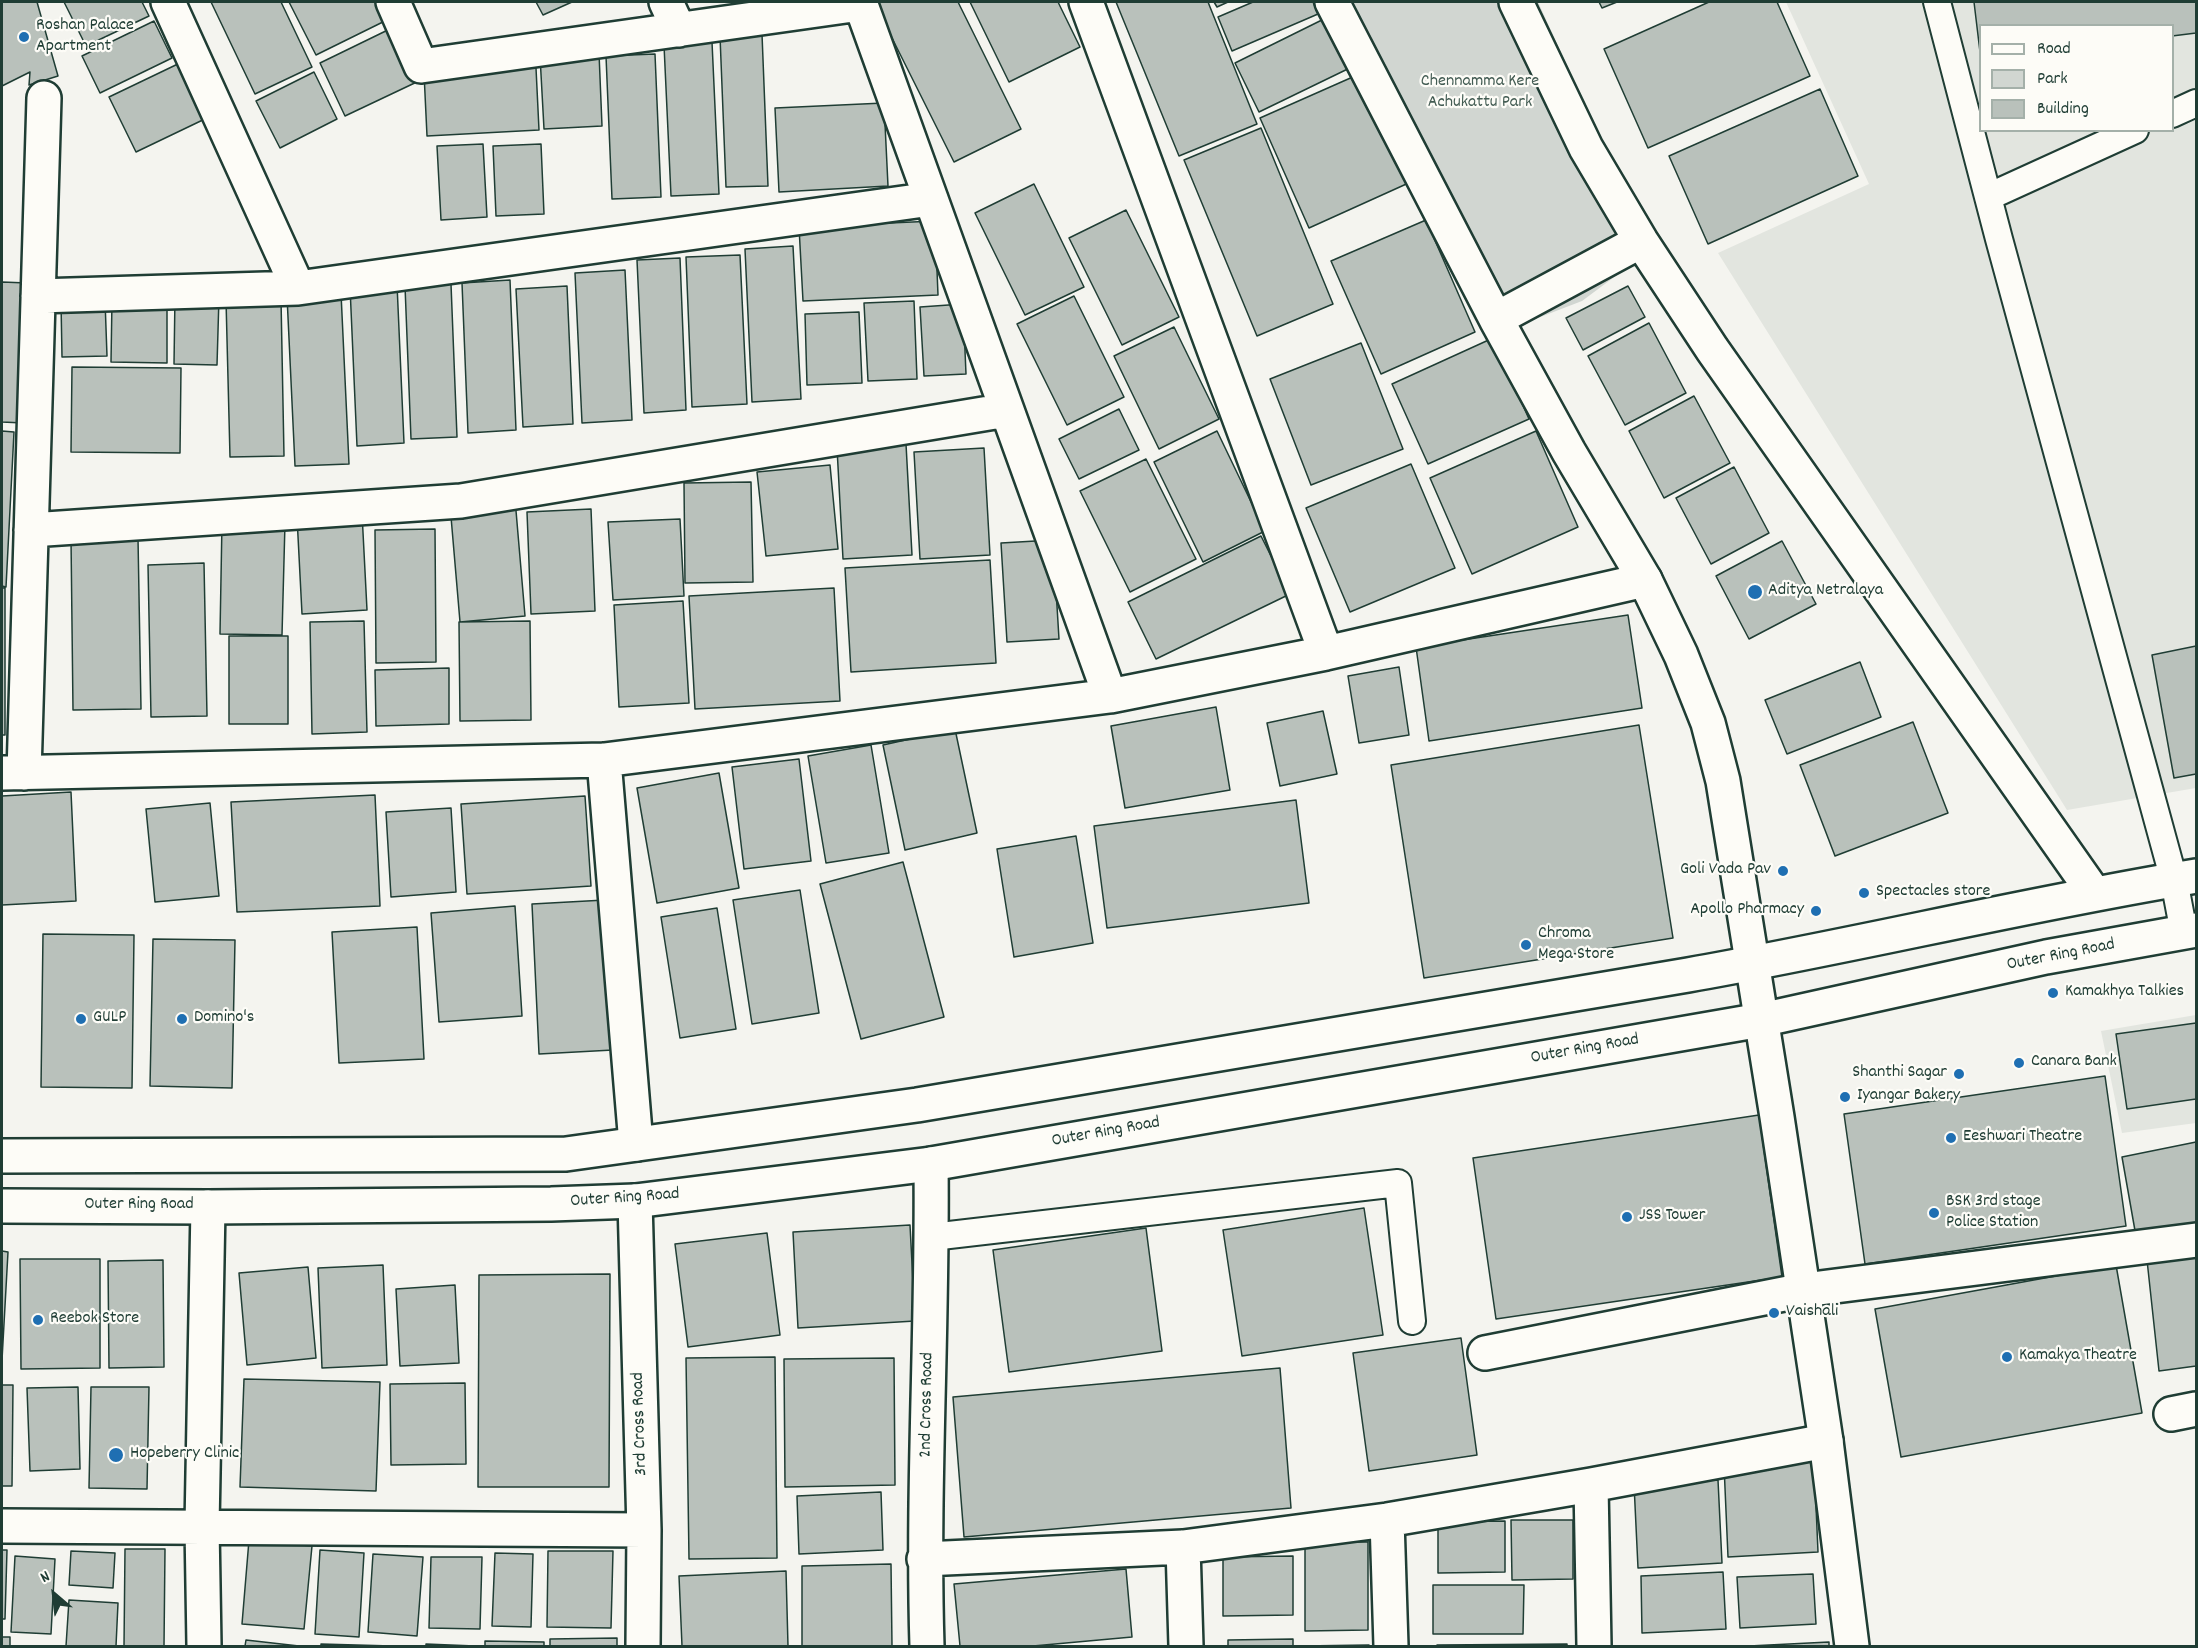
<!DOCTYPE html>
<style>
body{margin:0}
#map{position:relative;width:2198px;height:1648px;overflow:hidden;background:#f4f4ef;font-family:Dekko,sans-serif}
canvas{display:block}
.frame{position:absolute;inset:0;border:3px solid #1f3d34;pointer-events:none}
.legend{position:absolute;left:1979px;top:24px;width:195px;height:108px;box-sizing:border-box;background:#fdfcf7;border:2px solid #a4b0a9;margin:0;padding:8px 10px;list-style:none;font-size:18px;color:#1f3d34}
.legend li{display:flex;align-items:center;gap:12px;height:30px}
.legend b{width:30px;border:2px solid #a4b0a9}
.north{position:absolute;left:24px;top:1564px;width:60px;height:60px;-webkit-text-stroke:4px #fdfcf7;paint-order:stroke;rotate:332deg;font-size:16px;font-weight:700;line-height:24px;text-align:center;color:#1f3d34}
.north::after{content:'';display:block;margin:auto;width:21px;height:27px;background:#1f3d34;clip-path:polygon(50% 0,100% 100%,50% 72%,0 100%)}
</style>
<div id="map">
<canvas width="2198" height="1648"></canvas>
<div class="frame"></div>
<ul class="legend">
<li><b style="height:8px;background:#fdfcf7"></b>Road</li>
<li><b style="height:16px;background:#d1d6d1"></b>Park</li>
<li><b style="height:16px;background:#b9c1bb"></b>Building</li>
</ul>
<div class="north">N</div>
</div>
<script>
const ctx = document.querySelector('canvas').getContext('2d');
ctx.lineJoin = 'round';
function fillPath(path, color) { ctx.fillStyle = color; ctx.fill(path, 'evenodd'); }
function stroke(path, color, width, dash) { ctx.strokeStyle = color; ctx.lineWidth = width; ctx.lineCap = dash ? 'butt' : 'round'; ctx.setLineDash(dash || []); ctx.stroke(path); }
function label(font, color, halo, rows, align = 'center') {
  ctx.font = font + ' Dekko,sans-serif'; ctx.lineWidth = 4.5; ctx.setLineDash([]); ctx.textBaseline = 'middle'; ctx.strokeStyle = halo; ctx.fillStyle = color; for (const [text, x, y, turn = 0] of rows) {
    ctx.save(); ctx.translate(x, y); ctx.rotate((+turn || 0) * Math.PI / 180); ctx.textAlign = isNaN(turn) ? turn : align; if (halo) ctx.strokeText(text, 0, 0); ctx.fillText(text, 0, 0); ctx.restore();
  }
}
fillPath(new Path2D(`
 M1786,2H2196V788L2067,810L1718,253L1869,184ZM1980,26H2172V130H1980Z
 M2196,1015V1123L2122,1133L2101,1031Z`), '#e2e5df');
fillPath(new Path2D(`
 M1332,2H1538L1644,234L1625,269L1582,301L1530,321L1490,315Z`), '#d1d6d1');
const building = new Path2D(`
 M2,2H37L58,76L29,85L30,72L2,86Z
 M64,2H142L149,16L86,46Z
 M211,2H281L312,67L255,94Z
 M289,2H385L393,17L316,55Z
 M536,2H572L543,15Z
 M874,2H958L1021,129L954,162Z
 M970,2H1058L1080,47L1009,82Z
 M1116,2H1208L1257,124L1179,156Z
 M1214,2H1228L1217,7Z
 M1253,2H1313L1318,14L1232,51L1218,17Z
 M1599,2H1617L1602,8Z
 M1709,2H1777L1810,76L1648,148L1604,49Z
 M1974,2H2196V33L2172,36V26H1980V52Z
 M1334,14L1358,64L1259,112L1235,63Z
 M154,21L172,58L100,93L82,56Z
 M396,26L421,80L345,116L320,63Z
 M762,34L768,186L726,187L720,36Z
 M712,42L719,194L671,196L664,45Z
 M599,53L602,126L544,129L540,56Z
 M655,54L661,197L612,199L606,56Z
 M182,62L209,117L136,152L109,97Z
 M536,68L539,130L427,136L424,73Z
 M314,72L337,119L280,148L256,101Z
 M1364,72L1413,181L1309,228L1260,118Z
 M1820,89L1858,176L1708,244L1669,156Z
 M884,103L888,186L779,192L775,108Z
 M1261,128L1333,304L1257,336L1184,160Z
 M483,144L487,217L441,220L437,146Z
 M541,144L544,214L496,216L493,146Z
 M1034,184L1084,287L1025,315L975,213Z
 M1126,210L1179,317L1122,345L1069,238Z
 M1426,220L1475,332L1381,374L1331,261Z
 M935,221L938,295L803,301L799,227Z
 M793,246L801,399L752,402L745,249Z
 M740,255L747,404L692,407L686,257Z
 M680,258L686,410L644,413L637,260Z
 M625,270L632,420L582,423L575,273Z
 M510,280L516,430L468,433L462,283Z
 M2,282L27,283L23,423L2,422Z
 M397,284L404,443L357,446L350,287Z
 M451,284L457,437L411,439L405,286Z
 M567,286L573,424L523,427L516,289Z
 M1628,286L1645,317L1583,350L1566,318Z
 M341,293L349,464L295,466L287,296Z
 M175,296L219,297L217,365L174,364Z
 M1074,296L1124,397L1067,425L1017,324Z
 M281,299L284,456L230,457L226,300Z
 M105,300L107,356L62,357L61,302Z
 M112,300L167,301V363L111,362Z
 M914,301L917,379L868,381L864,303Z
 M963,304L966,374L924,376L920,307Z
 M859,312L862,383L807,385L805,314Z
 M1649,323L1686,393L1625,425L1588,356Z
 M1174,327L1219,419L1159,449L1114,356Z
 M1493,338L1529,419L1428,464L1392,384Z
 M1361,343L1403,449L1311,485L1270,379Z
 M72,367L181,368L180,453L71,452Z
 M1694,396L1730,463L1664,498L1629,431Z
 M1119,409L1139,450L1079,479L1059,439Z
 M2,431L14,432L6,587L2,586Z
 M1217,431L1265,531L1203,562L1154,462Z
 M1536,431L1578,527L1472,574L1430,478Z
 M906,444L912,555L843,559L837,448Z
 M984,448L990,555L920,559L914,452Z
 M1146,459L1196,559L1130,592L1080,491Z
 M1411,464L1455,568L1350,612L1306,508Z
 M830,465L838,549L766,556L757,472Z
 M1734,467L1769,533L1711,564L1676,498Z
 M751,482L753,582L685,583L684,483Z
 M515,499L525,616L460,622L450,505Z
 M591,509L595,611L531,614L527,512Z
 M362,513L367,610L302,614L297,517Z
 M680,519L684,596L613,600L608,522Z
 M222,522L285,523L282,635L220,634Z
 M435,529L436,662L376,663L375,530Z
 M1261,536L1290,594L1156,659L1128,602Z
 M138,538L141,709L73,710L71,539Z
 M1053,540L1059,639L1007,642L1001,543Z
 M1782,541L1816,604L1749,639L1716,576Z
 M990,560L996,663L851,672L845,568Z
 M204,563L207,716L151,717L148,565Z
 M2,588H5V735H2Z
 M834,588L840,701L695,709L689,596Z
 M683,601L689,703L619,707L614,605Z
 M1628,615L1642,708L1429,741L1416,647Z
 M364,621L367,732L312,734L310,622Z
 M530,621L531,720L460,721L459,622Z
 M229,636H288V724H229Z
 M2196,646V774L2174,778L2152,655Z
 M1860,662L1881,717L1787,754L1765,700Z
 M1399,667L1409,735L1359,743L1348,676Z
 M449,668V724L376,726L375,670Z
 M1216,707L1230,790L1125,808L1111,726Z
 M1323,711L1337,774L1280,786L1267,723Z
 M1913,722L1948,813L1835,856L1800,765Z
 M1639,725L1673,938L1424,978L1391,765Z
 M955,729L977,833L905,850L883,745Z
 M871,745L889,853L826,863L808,756Z
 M799,759L811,861L744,869L732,767Z
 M719,773L739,888L657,903L637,788Z
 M71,792L76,901L2,905V796Z
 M375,795L380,906L237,912L231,802Z
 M585,796L591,886L467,894L461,804Z
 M1296,800L1309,903L1107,928L1094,826Z
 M210,803L219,896L155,902L146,809Z
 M451,808L456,892L391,897L386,812Z
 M1076,836L1093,943L1014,957L997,849Z
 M903,862L944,1017L861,1039L820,884Z
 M800,890L819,1013L752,1024L733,900Z
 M605,900L613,1050L539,1054L532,904Z
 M515,906L522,1016L439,1022L431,913Z
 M717,908L736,1029L680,1038L661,917Z
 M417,927L424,1059L339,1063L332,932Z
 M43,934L134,935L132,1088L41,1087Z
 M153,939L235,940L232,1088L150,1086Z
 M2196,1023V1099L2127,1109L2116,1034Z
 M2105,1076L2126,1226L1865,1264L1844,1114Z
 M1759,1115L1782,1277L1496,1319L1473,1158Z
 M2196,1142V1231L2137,1242L2122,1157Z
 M1364,1208L1383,1335L1242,1356L1223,1230Z
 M910,1225L915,1321L798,1328L793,1232Z
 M1146,1228L1162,1351L1009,1372L993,1250Z
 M767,1233L780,1335L688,1347L675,1244Z
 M2,1251L8,1252L2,1360Z
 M2196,1255V1366L2159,1371L2147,1260Z
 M20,1259H100V1368L21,1369Z
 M163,1260L164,1367L109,1368L108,1261Z
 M383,1265L387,1365L322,1368L318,1268Z
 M2116,1265L2142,1413L1901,1457L1875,1309Z
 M308,1267L316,1358L247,1365L239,1273Z
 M610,1274L609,1487H478L479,1275Z
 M455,1285L459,1363L400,1366L396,1289Z
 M1461,1338L1477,1455L1369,1471L1353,1353Z
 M775,1357L777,1558L689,1559L686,1358Z
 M894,1358L895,1485L785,1487L784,1359Z
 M1280,1368L1291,1508L964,1537L953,1397Z
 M244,1379L380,1382L376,1491L240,1487Z
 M465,1383L466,1464L391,1465L390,1384Z
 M2,1385H13L12,1486H2Z
 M78,1387L80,1469L30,1471L27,1388Z
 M91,1387H149L147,1489L89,1488Z
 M1814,1460L1818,1552L1728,1557L1724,1465Z
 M1718,1480L1722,1563L1638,1568L1634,1484Z
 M881,1492L883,1550L799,1554L797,1496Z
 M1511,1520H1573V1579L1512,1580Z
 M1505,1521V1572L1438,1573V1522Z
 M249,1540L312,1546L304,1629L242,1624Z
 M1305,1542H1368V1630L1305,1631Z
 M125,1549H165L164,1646H124Z
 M2,1550H7L5,1619H2Z
 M320,1550L364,1553L359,1637L315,1634Z
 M71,1551L115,1553L113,1588L69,1585Z
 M548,1551H613L611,1628L547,1627Z
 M495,1553L533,1554L531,1627L492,1626Z
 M373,1554L423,1557L417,1636L368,1632Z
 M15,1556L55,1559L51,1634L11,1632Z
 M1293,1556V1615L1223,1616V1557Z
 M431,1557H482L480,1629L429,1628Z
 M891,1564L892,1646H802V1566Z
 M1126,1569L1132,1637L1033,1646H960L954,1584Z
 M786,1571L788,1646H682L679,1576Z
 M1723,1572L1726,1629L1642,1633L1641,1576Z
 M1813,1574L1816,1624L1740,1628L1737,1577Z
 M1433,1585H1524L1523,1634H1433Z
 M69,1600L118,1603L116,1646H66Z
 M2,1637H10V1646H2Z
 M617,1638V1646H550V1639Z
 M1293,1639V1646H1228V1640Z
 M246,1640L299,1646H245Z
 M485,1641L544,1642V1646H485Z
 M1829,1642V1646H1749Z
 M321,1644L392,1646H321Z
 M426,1644L475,1646H426Z
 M1567,1644V1646H1438L1437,1645Z
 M1369,1645V1646H1302Z`);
fillPath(building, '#b9c1bb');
stroke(building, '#1f3d34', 1.5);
const service = new Path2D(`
 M1937,2L1999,239L2174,880L2184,933
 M2172,114L2196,103
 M1988,197L2135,130
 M932,1237L1398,1183L1412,1321`);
const minor = new Path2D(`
 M168,2L298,288
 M393,2L421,66L860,4
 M666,2L679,30
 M860,2L1110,696
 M1086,2L1326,653
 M38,296L298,288L931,199
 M31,530L461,501L1007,410
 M604,760L636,1144
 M2,773L604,760L1110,696L1326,653L1645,580
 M24,773L44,98
 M635,1201L644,1530L643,1646
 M1485,1353L1804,1290L2196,1240
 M2171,1414L2196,1409
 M1591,1485L1594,1646
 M1387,1520L1391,1646
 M2,1526L644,1530
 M1183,1547L1186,1646
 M924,1559L1183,1547L1387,1520L1591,1485L1826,1441
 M204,1646L202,1526L208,1207
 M927,1646C922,1486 933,1325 931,1164`);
const tertiary = new Path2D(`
 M1332,2L1496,319L1569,452L1645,580L1681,655L1708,723L1723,781L1777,1117L1826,1441L1852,1646
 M1516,2L1586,148L1641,241L1712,349L2094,893
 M1496,319L1641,241`);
const trunk = new Path2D(`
 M2,1156L566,1154L917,1105L1688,975C1858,945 2026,904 2196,876
 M2,1206L208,1207L551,1204L635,1201L931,1164L1761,1020L2046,957L2196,930`);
stroke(service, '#1f3d34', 30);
stroke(minor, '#1f3d34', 38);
stroke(tertiary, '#1f3d34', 38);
stroke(trunk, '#1f3d34', 38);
stroke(service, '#fdfcf7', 26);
stroke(minor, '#fdfcf7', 33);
stroke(tertiary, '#fdfcf7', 33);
stroke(trunk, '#fdfcf7', 33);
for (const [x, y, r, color] of [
 [24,37,6,"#1f6fb2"],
 [1755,592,8,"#1f6fb2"],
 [1783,871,6,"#1f6fb2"],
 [1864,893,6,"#1f6fb2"],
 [1816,911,6,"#1f6fb2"],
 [1526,945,6,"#1f6fb2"],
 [2053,993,6,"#1f6fb2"],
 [81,1019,6,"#1f6fb2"],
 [182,1019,6,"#1f6fb2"],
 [2019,1063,6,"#1f6fb2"],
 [1959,1074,6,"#1f6fb2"],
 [1845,1097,6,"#1f6fb2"],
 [1951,1138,6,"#1f6fb2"],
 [1934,1213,6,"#1f6fb2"],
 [1627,1217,6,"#1f6fb2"],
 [1774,1313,6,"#1f6fb2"],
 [38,1320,6,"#1f6fb2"],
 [2007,1357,6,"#1f6fb2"],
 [116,1455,8,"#1f6fb2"]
]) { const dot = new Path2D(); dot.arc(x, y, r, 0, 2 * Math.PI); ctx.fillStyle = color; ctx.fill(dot); stroke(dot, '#fdfcf7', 2); }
label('18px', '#1f3d34', '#fdfcf7', [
 ["Roshan Palace",36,27],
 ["Apartment",36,48],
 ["Aditya Netralaya",1768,592],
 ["Goli Vada Pav",1771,871,"right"],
 ["Spectacles store",1876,893],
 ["Apollo Pharmacy",1804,911,"right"],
 ["Chroma",1538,935],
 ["Mega Store",1538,956],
 ["Kamakhya Talkies",2065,993],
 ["GULP",93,1019],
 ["Domino's",194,1019],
 ["Canara Bank",2031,1063],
 ["Shanthi Sagar",1947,1074,"right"],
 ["Iyangar Bakery",1857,1097],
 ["Eeshwari Theatre",1963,1138],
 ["BSK 3rd stage",1946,1203],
 ["Police Station",1946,1224],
 ["JSS Tower",1639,1217],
 ["Vaishali",1786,1313],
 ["Reebok Store",50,1320],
 ["Kamakya Theatre",2019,1357],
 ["Hopeberry Clinic",130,1455]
], 'left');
label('18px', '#435c53', '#fdfcf7', [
 ["Chennamma Kere",1480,83],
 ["Achukattu Park",1480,104]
]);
label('18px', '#1f3d34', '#fdfcf7', [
 ["Outer Ring Road",2061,956,-11],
 ["Outer Ring Road",1585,1050,-10],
 ["Outer Ring Road",1106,1133,-10],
 ["Outer Ring Road",625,1199,-4],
 ["Outer Ring Road",139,1206],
 ["2nd Cross Road",928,1405,-89],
 ["3rd Cross Road",641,1424,-92]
]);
</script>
